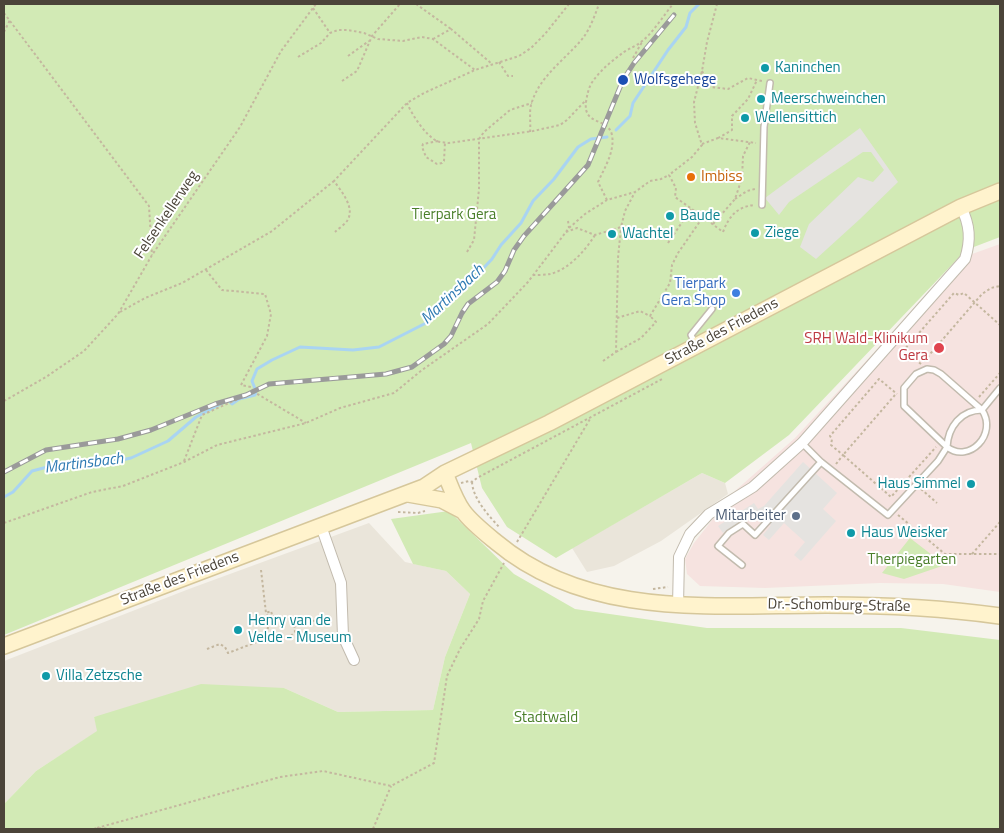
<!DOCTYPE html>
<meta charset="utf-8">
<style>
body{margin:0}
#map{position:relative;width:1004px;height:833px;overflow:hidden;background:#f6f3ec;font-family:"Titillium Web",sans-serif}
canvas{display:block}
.frame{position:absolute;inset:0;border:5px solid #4b4439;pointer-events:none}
</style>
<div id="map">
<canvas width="1004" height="833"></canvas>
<div class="frame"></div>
</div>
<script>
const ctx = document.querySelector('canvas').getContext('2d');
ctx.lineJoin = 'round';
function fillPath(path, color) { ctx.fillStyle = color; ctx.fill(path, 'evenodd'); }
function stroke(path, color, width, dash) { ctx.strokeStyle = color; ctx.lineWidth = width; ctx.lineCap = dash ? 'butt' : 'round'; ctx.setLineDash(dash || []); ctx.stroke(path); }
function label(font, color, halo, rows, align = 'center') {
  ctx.font = font + ' "Titillium Web",sans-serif'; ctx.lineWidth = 4; ctx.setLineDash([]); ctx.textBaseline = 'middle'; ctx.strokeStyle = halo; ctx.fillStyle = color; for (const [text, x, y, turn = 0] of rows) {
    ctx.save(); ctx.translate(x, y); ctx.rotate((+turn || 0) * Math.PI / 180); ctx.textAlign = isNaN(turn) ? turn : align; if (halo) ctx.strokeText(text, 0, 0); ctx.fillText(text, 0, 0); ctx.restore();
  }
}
fillPath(new Path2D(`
 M702,473L725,483L728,494L661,541L614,566L587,572L572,548Z
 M369,523L405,562L446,571L470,594L445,657L433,710L338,712L284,688L94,717L98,731L36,771L4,804V661L189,589Z`), '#eae5da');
fillPath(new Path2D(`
 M1000,244V592L943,584L880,583L765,588L700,586L687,574L685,559L694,543L735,491L795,438L961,258Z`), '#f6e3e0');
fillPath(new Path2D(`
 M4,4H1000V237L966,250L789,435L725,483L702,473L556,558L507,527L482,488L471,443L4,635Z
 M449,511L514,574L575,609L707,628H901L1000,640V829H4V804L36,771L97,731L94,717L201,684L284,688L338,712L433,710L445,657L470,594L446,571L413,564L391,519Z
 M910,538L945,565L904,579L882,573Z`), '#d2eab5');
fillPath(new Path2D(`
 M860,128L898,182L860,219L816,259L800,247L809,224L858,177L873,182L884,170L871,152H863L789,202L779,215L765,198Z
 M803,462L837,493L823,509L836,521L801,561L794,555L805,542L784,523L769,540L763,535L771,525L755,512L723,533L718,526L754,503L758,509L764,506Z`), '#e5e3e0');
stroke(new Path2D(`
 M616,130L630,116L633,103L668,50L686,27L690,13L699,4
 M4,497L13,492L32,471L59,464L73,465L112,462L131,458L168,441L196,417L228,400L232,404L239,399L255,395L256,391L252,381L257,369L272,360L300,347L353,350L379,347L426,323L443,301L459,285L477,275L492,259L501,245L521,223L533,201L554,179L578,147L591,139L607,137`), '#a9d4f2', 3);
const lane = new Path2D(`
 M762,205L764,127L770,83
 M696,345L691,335L712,309
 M927,369L934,370L941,374L982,410C961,410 948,427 947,447L904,406V388L916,374Z
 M802,443L821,462L888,515L938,461L947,447C969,464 998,434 982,410L1000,388
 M742,565L718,546L729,533L743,524L755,535L821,462`);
const street = new Path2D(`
 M321,526L341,583L343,636L354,660
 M678,606L679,557L690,534L709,514L753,487L802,443L965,259C971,240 970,225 961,207`);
const secondary = new Path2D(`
 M445,473C450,485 455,500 463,511C471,522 485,533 496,542C589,620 714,605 826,605C885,605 943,608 1000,616
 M408,494L442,500L463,511
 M4,646L424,487L445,473L549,423L961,207L1000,191`);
stroke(lane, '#c2bbae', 8);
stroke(street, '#c2bbae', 12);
stroke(secondary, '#d6c79b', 18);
stroke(new Path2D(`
 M416,4L451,29
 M313,8L330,33
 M4,13L149,206L152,255
 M4,32L10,20
 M433,39L451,29L492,64
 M348,56L369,41
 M298,57L321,43L330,33L338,30H348L364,33L378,39L403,41L422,37L433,39L475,70
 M633,58L642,42
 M499,62L508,76H513
 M702,71L711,87L728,89L748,78L762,81
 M342,81L357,71L372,36L400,4
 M407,103C412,115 426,136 437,141C441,143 445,142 449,143L533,131L560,125L567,120L586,100
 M530,132C531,123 529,113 531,105C539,76 565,60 583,38C590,29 595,15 599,4
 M718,138L732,130V116L748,99L757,80
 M438,141L423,144L422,147L426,157L437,164L442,163L444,161L445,142
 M702,144L718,138L756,143
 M735,199L747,191L755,189
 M607,200L598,182C605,167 615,151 612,135C608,117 583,126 586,102C587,96 588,90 591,84C599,71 613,60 624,52C630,48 636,46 641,42C652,34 664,15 673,4
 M703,217L723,232C729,216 737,207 754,205
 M568,221L569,228
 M713,224L735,199L742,178L743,156L750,142
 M335,232C338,229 344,225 347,221C356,208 341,191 334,181L407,103L424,93L475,70L519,56L531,48L545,34L569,4
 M566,232L577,228L595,235L621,227L625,211L635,192
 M668,243L691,209
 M467,252L474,240L479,189V139L484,132L510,110L532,103
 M206,270L222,290L265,294L271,314L267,336L241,385L251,387L254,392
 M533,275C538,275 545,275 550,274C568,270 585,251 595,235
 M120,312L145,298L182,283L272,231L334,181
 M617,318L640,311L650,316L670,283L672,265L678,253L703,217L675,197L676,188L669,175L692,157L702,145L695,123L694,102L702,71L707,42L717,4
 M616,352L641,338L656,322L650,316
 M603,361L616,352L618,258L621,227
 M924,361L982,294L991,288L1000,286
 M921,364L904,350L954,293L959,295L964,293L1000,325
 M895,395L843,455L891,497L936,447
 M979,397L1000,373
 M4,401L46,377L84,351L118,314L152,255L240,127L281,51L316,4
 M184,461L202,415L254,392L306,423
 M836,464L843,455L831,445L832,439L830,436L879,379L897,394
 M472,482C473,499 489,516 500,528
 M461,483L469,481L472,482L477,478L664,378
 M921,489L937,503
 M398,512L418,513L425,511
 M898,515L945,554H1000
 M4,523L92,492L123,486L184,462L217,445L306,423L340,408L394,393L422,370L488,324L528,282L569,228L585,214L607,200L635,192L650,181L661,179L669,175
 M517,542L590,419
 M972,554L1000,522
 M917,564L927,560L934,564L940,561L945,554
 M261,570L266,613L270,623
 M653,589L668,587
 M273,616L323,622
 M260,621L268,618
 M291,636L295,632L294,618
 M207,649L220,644L225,647L228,653L262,640L268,628L267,625L274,622L271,611L266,613
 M97,828L280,777L323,771L391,786L434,763L447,676L460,649L479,619L483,601L504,563
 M94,829L97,828L115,829
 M373,829L391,786`), '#c4b79f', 2, [2.5, 2.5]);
stroke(lane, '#fff', 5);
stroke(street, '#fff', 10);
stroke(secondary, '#fff3cd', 15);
const rail = new Path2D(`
 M4,472L46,450L118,439L151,430L215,404L246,395L269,384L386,374L412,367L444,344L451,336L462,313L468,304L497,282L505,271L514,250L524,236L588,165L623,80L634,63L674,15`);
stroke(rail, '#9a9a9a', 5);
stroke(rail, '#fff', 3, [9]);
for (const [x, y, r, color] of [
 [765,68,5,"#0f9aa8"],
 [623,80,6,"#1a4fb4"],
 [761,99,5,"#0f9aa8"],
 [745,118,5,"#0f9aa8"],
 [691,177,5,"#e8710a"],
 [670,216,5,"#0f9aa8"],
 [755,233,5,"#0f9aa8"],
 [612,234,5,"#0f9aa8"],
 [736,293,5,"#3f7fe0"],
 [939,348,6,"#e0444e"],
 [971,484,5,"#0f9aa8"],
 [796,516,5,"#5c6f8a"],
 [851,533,5,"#0f9aa8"],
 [238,630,5,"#0f9aa8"],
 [46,676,5,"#0f9aa8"]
]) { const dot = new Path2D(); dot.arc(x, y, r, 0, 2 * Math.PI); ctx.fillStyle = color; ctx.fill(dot); stroke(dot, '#fff', 2); }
label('15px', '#0d838f', '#fff', [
 ["Kaninchen",775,68],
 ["Meerschweinchen",771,99],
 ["Wellensittich",755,118],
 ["Baude",680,216],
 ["Ziege",765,233],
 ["Wachtel",622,234],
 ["Haus Simmel",961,484,"right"],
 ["Haus Weisker",861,533],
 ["Henry van de",248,621],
 ["Velde - Museum",248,638],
 ["Villa Zetzsche",56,676]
], 'left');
label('15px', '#164399', '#fff', [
 ["Wolfsgehege",634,80]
], 'left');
label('15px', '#c56008', '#fff', [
 ["Imbiss",701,177]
], 'left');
label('15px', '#4b4439', '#fff', [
 ["Felsenkellerweg",167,215,-56],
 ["Straße des Friedens",722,332,-28],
 ["Straße des Friedens",180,579,-21],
 ["Dr.-Schomburg-Straße",839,606,1]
]);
label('15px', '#4a7f2a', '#fff', [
 ["Tierpark Gera",454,215],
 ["Therpiegarten",912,560],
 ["Stadtwald",546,718]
]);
label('15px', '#366cbe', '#fff', [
 ["Tierpark",726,284],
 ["Gera Shop",726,301]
], 'right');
label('15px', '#be3a42', '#fff', [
 ["SRH Wald-Klinikum",928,339],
 ["Gera",928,356]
], 'right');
label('15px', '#4e5e75', '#fff', [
 ["Mitarbeiter",786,516]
], 'right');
label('italic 16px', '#2e7ab2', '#fff', [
 ["Martinsbach",453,295,-43],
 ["Martinsbach",84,464,-7]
]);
</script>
